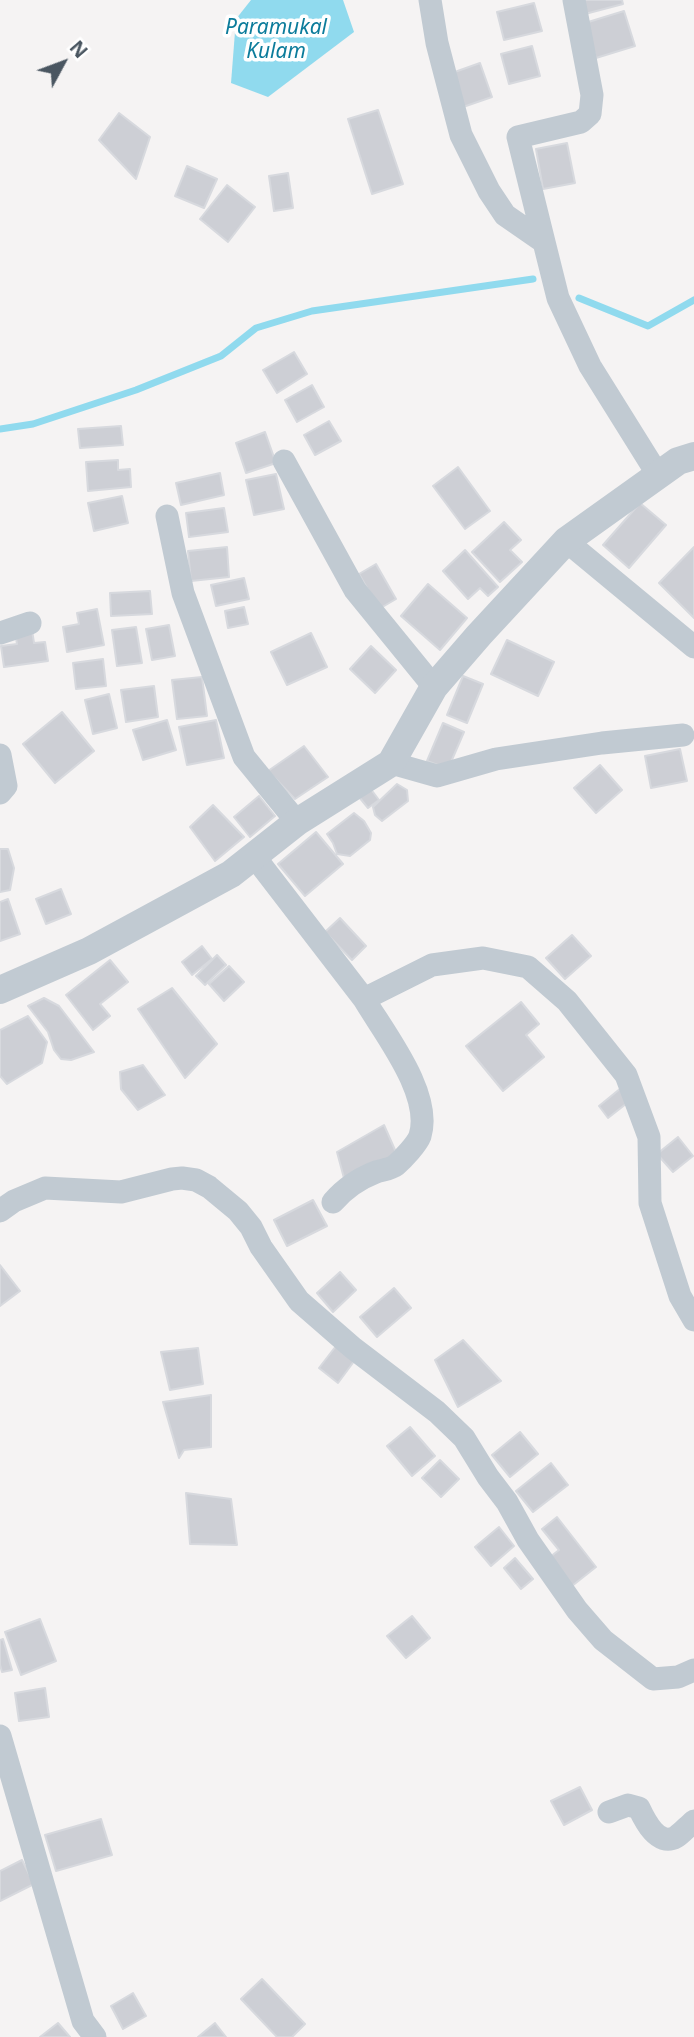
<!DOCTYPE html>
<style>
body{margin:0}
#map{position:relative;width:694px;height:2037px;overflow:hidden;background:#f5f3f3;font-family:"Noto Sans",sans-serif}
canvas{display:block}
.north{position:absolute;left:28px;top:28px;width:70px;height:70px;-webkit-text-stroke:5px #fff;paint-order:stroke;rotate:49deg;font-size:19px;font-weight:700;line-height:28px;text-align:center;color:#4a5661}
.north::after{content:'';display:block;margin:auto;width:24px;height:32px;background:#4a5661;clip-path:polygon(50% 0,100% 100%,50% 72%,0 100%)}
</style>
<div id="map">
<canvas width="694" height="2037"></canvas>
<div class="north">N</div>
</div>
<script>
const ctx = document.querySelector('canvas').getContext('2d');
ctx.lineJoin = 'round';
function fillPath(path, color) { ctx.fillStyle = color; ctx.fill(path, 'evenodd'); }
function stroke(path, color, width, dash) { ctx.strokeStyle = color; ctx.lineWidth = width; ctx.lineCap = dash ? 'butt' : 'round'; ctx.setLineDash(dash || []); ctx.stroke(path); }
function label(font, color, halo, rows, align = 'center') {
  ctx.font = font + ' "Noto Sans",sans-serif'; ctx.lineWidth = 7; ctx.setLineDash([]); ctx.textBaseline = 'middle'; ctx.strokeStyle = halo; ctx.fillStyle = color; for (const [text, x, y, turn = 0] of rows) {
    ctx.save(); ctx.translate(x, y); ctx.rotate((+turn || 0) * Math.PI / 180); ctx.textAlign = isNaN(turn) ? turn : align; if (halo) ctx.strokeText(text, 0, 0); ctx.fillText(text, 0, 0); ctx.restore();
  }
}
fillPath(new Path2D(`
 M251,0H343L354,32L268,97L231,83L236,19Z`), '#90daee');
stroke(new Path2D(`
 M579,298L648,326L694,300
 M0,429L33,424L136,390L221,356L256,328L312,311L533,279`), '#90daee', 7);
const building = new Path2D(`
 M581,0H622L623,4L585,14Z
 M534,3L542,31L504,40L497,12Z
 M624,11L635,46L596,58L585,23Z
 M532,46L540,76L509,84L501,54Z
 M480,63L492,97L463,107L452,73Z
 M378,110L403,184L372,194L348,119Z
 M119,113L150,137L136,179L99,140Z
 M567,143L575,183L543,189L536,149Z
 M187,166L217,179L204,208L175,196Z
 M288,173L293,208L274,211L269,176Z
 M227,185L255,207L228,242L200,219Z
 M294,352L307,374L277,393L263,370Z
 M312,385L324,407L297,422L285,400Z
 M329,421L341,441L315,455L304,435Z
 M121,426L123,445L80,448L78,429Z
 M265,432L276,463L246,473L236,443Z
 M118,460V470L130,469L131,487L88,491L86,462Z
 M458,467L490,511L465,529L433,486Z
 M220,473L224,495L181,505L176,483Z
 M276,474L284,509L254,515L246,480Z
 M122,496L128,523L94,531L88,503Z
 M640,503L666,525L629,568L603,545Z
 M224,508L228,532L189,537L186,513Z
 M504,522L521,540L510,550L522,562L500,582L472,552Z
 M227,547L229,577L191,581L188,551Z
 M694,547V618L659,583Z
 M465,550L498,587L488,596L480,588L468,599L443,571Z
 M376,564L396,599L379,609L359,574Z
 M244,578L249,599L216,606L211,585Z
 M428,584L467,618L440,650L401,616Z
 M150,591L152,614L111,616L110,593Z
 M244,607L248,624L228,628L225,611Z
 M97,609L104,645L67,652L63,627L79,624L77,613Z
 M169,625L175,656L152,660L146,629Z
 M136,627L142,663L117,666L112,630Z
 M32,630L34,643L45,642L48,661L4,667L1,646L17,644L15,632Z
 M311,633L327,667L287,685L271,652Z
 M507,640L554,662L538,696L491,674Z
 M371,646L396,670L375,693L350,669Z
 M103,659L106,686L76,689L73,663Z
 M463,676L483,684L467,723L447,715Z
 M202,677L207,716L177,719L172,680Z
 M154,686L158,717L126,722L121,690Z
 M109,694L117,728L93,734L85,700Z
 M62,712L94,751L55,783L23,744Z
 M167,720L176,750L143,760L133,730Z
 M216,720L224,758L187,765L179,727Z
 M443,723L464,732L448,769L427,761Z
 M304,746L328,777L295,799L268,771Z
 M680,749L687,781L651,788L645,756Z
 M600,765L622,790L596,813L574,788Z
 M397,784L407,790L408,801L382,821L375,815L373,807Z
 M370,788L379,800L368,808L359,797Z
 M259,796L275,816L250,837L234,817Z
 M213,805L244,837L215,861L190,827Z
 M354,813L364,821L371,833L370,840L350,856L337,854L333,843L327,834Z
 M316,832L343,864L305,896L278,864Z
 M0,849H8L14,868L10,890L0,892Z
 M61,889L71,914L46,924L36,899Z
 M8,899L20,934L0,941V902Z
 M340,918L366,946L352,960L325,932Z
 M572,935L591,956L565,979L546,958Z
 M202,946L212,959L192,975L182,962Z
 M217,955L226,965L205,985L196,976Z
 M110,960L128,982L100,1004L110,1016L93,1030L66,995Z
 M229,966L244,982L224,1001L209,984Z
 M172,988L217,1044L185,1078L138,1009Z
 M44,998L59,1006L94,1052L71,1060L61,1059L54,1050L48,1032L28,1006Z
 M521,1002L539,1024L526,1035L544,1057L503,1091L466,1046Z
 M28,1016L47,1042L42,1063L7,1084L0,1076V1030Z
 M143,1065L165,1095L138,1110L121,1089L120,1072Z
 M621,1088L631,1100L608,1118L599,1106Z
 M384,1125L399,1159L345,1182L337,1152Z
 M678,1137L693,1156L673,1172L657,1154Z
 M313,1200L327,1226L287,1246L274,1220Z
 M0,1265L20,1291L0,1306Z
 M340,1272L356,1290L333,1312L317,1293Z
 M394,1288L411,1308L377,1337L360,1317Z
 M463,1340L501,1381L458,1407L435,1360Z
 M336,1346L355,1360L338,1383L319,1368Z
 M198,1348L203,1384L170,1390L161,1352Z
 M211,1395V1447L184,1450L179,1458L163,1402Z
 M410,1427L435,1456L412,1476L387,1446Z
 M520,1432L538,1454L510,1477L492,1455Z
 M440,1460L459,1479L441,1497L422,1478Z
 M551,1463L568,1485L533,1512L516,1491Z
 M186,1493L231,1499L237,1545L190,1544Z
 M557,1517L596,1567L572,1586L550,1557L559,1550L542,1529Z
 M499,1527L514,1546L491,1566L475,1547Z
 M515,1558L533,1579L521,1589L504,1568Z
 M412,1616L430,1638L406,1658L387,1636Z
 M40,1619L56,1661L21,1675L5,1632Z
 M3,1639L12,1670L2,1672L0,1665V1640Z
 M45,1688L49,1717L19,1721L15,1693Z
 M580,1787L592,1810L564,1825L551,1801Z
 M101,1819L112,1855L56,1871L45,1835Z
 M22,1860L34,1884L0,1901V1871Z
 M262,1979L305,2024L292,2037H277L241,1999Z
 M133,1993L146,2016L123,2029L111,2006Z
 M58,2023L70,2037H40Z
 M215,2023L226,2037H198Z`);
fillPath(building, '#cdcfd5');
stroke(building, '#d7d9de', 2);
stroke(new Path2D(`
 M430,0L437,43L461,135L489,191L505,215L544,242L558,298L590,366L658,475
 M544,242L518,137L581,122L590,114L592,95L574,0
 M284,461L355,590L434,687
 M167,516L183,593L244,757L297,822
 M566,541L694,647
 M0,633L30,623
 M0,755L6,786L0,793
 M391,763L437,776L496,759L602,743L683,735
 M254,856L364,999L432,965L483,958L528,967L567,1001L626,1075L649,1137L650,1203L680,1296L694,1320
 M333,1202C345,1188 358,1179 376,1172C382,1170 391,1169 396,1165C403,1159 417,1144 420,1136C433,1094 384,1033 364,999
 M0,1211L14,1201L45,1188L121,1192L172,1179L182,1178L196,1180L209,1187L238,1211L251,1227L261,1247L299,1301L353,1348L437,1412L464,1438L488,1477L507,1502L528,1540L577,1610L603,1640L653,1679L678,1677L694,1670
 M0,1736L83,2021L95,2037
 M609,1812L628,1805L639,1808C645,1821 658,1847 676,1837C682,1833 688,1826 694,1821`), '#c1cad2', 23);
stroke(new Path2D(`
 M0,990L89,951L231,874L297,822L391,763L434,687L479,635L566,541L678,461L694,456`), '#c1cad2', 28);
label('italic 21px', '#0c7c9b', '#fff', [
 ["Paramukal",276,28],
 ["Kulam",276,52]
]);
</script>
